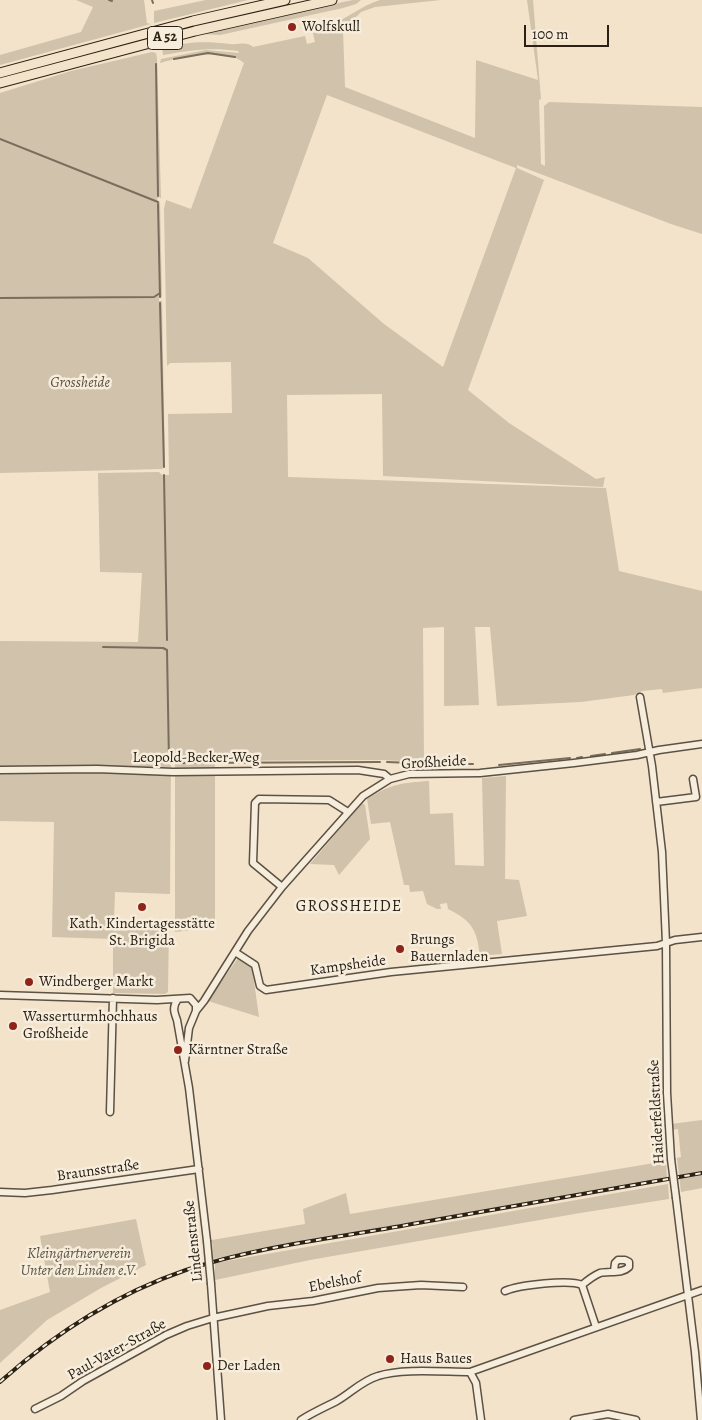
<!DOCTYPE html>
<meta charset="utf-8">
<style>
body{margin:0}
#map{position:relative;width:702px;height:1420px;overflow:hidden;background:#f2e3ca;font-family:Alegreya,serif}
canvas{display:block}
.scale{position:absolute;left:524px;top:25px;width:85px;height:22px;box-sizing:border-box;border:2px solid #2a2014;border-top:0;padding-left:6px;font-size:15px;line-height:18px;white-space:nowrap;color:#2a2014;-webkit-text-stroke:4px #f7eddd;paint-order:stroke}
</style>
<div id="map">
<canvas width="702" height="1420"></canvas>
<div class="scale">100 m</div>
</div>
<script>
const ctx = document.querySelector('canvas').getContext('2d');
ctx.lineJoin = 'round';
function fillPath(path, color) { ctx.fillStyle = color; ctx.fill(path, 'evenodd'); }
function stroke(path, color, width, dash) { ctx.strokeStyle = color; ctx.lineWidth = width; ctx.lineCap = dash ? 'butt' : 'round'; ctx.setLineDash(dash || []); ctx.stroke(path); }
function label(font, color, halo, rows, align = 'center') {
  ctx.font = font + ' Alegreya,serif'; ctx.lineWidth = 5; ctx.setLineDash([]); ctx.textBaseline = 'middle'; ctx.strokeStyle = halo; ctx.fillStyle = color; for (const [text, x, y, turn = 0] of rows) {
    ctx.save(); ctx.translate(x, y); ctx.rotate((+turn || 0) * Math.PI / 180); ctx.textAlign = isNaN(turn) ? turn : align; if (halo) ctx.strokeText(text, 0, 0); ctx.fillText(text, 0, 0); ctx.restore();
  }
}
fillPath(new Path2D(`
 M76,0H144L147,23L151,24L0,65V55L81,32L93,7Z
 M206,0H248L154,23V11Z
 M353,0H361L356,4L343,8L220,35L202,34L241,23Z
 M380,0H441L375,7L361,12L343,30L345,87L475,138L476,60L538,80L527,0H533L541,99L539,100L541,164L545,166L544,106L549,102L702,107V234L671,224L517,165V168L544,180L468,390L509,423L596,479L605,477L603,487L383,476L382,394L287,395L288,477L606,488L619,571L702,591V688L663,693L662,689L642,691L634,695L581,702L497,706L490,627H475L479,705L444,706V627L423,628L424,762L382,760L171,761L170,894L115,892L114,921L169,924L168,992L165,994L113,993V939L52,937L54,822L0,821V641L138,642L142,573L100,572L98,473L159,472L162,475H169L168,414L232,413L231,362L170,363L167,366L164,209L166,200L191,209L244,63C225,47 182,57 160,63L161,59L206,50L239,53L238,51C211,47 190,50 163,55L162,48C189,42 203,41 230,44C238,45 247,41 253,47L305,36L307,44L315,42L313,33L328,30L329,25C347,19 361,6 380,0ZM327,95L516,168L443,367L384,324L308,258L273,243Z
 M152,52L156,53L157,58L161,198L158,197L157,201L160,202L162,297L159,298V301H162L165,465L162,469L0,473V93L71,71Z
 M175,764H215V927L175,932Z
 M506,776L505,879L519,880L527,916L497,921L502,954L480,956C477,931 473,921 448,909L447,903L440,904L441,909H437L427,904L423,891L410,892L409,885H404L390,822L371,824L367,799C390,784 402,783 429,781L430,814L453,813L455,865L484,866L482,778Z
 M362,803L365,805L370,839L339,875L334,865L310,864Z
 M238,958L252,967L259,1017L208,1001Z
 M702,1120V1188L681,1192L677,1158L681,1157L678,1129L671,1130L663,1125Z
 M666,1161L667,1180C515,1204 364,1229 213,1259L212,1240L305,1224L303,1209L346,1193L350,1214Z
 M668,1184L669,1199L580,1213L310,1260L215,1280V1263Z
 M136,1219L146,1265L101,1288L47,1320L0,1363V1310L50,1292L40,1236Z`), '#d0c2ab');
stroke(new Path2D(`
 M109,0L112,1
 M152,0L153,3
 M174,59L208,53L235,57
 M156,64L158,196
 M0,139L158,202
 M158,204L160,297
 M0,298L154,297L160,293
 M160,303L164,467
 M164,475L167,640
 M103,647L163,648L167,650L169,762L156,763
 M612,753L640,749
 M591,756L605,754
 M577,758L582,757
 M387,762L436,764
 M176,763L380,762
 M441,764H473
 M499,765L570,758`), '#796d5c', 2);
const minor = new Path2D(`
 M640,697L652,766L662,852L666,943L667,1093L671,1159
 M0,770L97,769L173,772L358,770L384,774L390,779
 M656,802L696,797L693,779
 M282,887L253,863L255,803L259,799L329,800L348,812
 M235,952L255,965L260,986L266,990L391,972L657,946L675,940L702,937
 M0,995L157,1000L190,998L196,1005V1011L189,1028L185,1061
 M178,999C172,1007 174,1012 177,1020L189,1088L207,1241
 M196,1011L204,1001L248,931L282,887L363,796L390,779L409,774L480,773L574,763L637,755L659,750L702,744
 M110,1112L113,998
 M0,1192L25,1193L52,1190L199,1169
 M676,1198L695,1352L701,1420
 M211,1284L221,1420
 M582,1285L596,1327
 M505,1291C519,1285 570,1279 582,1285C588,1280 593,1276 600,1273C610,1271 622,1274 629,1267V1262L625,1260H618L615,1263L614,1271
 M470,1372L702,1290
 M35,1409L61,1396L83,1381L166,1335L187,1326L213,1318L268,1306L313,1301L378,1288L421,1285L463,1287
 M301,1420C312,1413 323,1408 335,1402C350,1394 361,1381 378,1376C402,1368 444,1372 470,1372L476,1383L481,1420
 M574,1420L608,1414L636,1420`);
const highway = new Path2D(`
 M0,73L193,21L285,0
 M0,83L195,31L332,0`);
stroke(minor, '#5c5142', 9);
stroke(highway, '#2a2014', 11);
stroke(minor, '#f7eddd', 6);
stroke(highway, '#f2e3ca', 9);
const rail = new Path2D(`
 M0,1382C55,1333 116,1294 186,1270C259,1246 337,1238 412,1224C509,1207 605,1190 702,1173`);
stroke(rail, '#2a2014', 4);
stroke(rail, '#f7eddd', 2, [5.5]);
const minorBridge = new Path2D(`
 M671,1159L676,1198
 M207,1241L211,1284`);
stroke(minorBridge, '#5c5142', 9, []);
stroke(minorBridge, '#f7eddd', 6);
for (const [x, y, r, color] of [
 [292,27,5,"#8f2418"],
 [142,907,5,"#8f2418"],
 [400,949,5,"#8f2418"],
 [29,982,5,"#8f2418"],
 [13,1026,5,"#8f2418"],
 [178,1050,5,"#8f2418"],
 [390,1359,5,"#8f2418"],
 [207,1366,5,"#8f2418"]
]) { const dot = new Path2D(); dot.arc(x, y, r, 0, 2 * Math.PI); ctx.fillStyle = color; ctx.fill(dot); stroke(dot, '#f7eddd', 2); }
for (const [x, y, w] of [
 [165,38,35]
]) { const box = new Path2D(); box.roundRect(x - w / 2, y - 11.5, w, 23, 4); ctx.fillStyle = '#f7eddd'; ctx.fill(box); stroke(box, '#2a2014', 1); }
label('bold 14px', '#2a2014', null, [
 ["A 52",165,38]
]);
label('15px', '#2a2014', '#f7eddd', [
 ["Wolfskull",302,27],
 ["Kath. Kindertagesstätte",142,924,"center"],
 ["St. Brigida",142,941,"center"],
 ["Brungs",410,940],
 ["Bauernladen",410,957],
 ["Windberger Markt",39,982],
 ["Wasserturmhochhaus",23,1017],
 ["Großheide",23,1034],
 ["Kärntner Straße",188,1050],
 ["Haus Baues",400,1359],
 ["Der Laden",217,1366]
], 'left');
label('italic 15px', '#5c5141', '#f7eddd', [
 ["Grossheide",80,383],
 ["Kleingärtnerverein",79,1254],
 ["Unter den Linden e.V.",79,1271]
]);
label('15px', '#2a2014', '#f7eddd', [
 ["Leopold-Becker-Weg",196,758],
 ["Großheide",434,763,-3],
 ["Kampsheide",348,966,-8],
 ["Haiderfeldstraße",657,1112,-93],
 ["Braunsstraße",98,1171,-8],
 ["Lindenstraße",194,1241,-96],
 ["Ebelshof",335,1283,-11],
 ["Paul-Vater-Straße",117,1350,-29]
]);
ctx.letterSpacing = '1px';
label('16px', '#2a2014', '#f7eddd', [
 ["GROSSHEIDE",349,907]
]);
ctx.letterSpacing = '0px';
</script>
